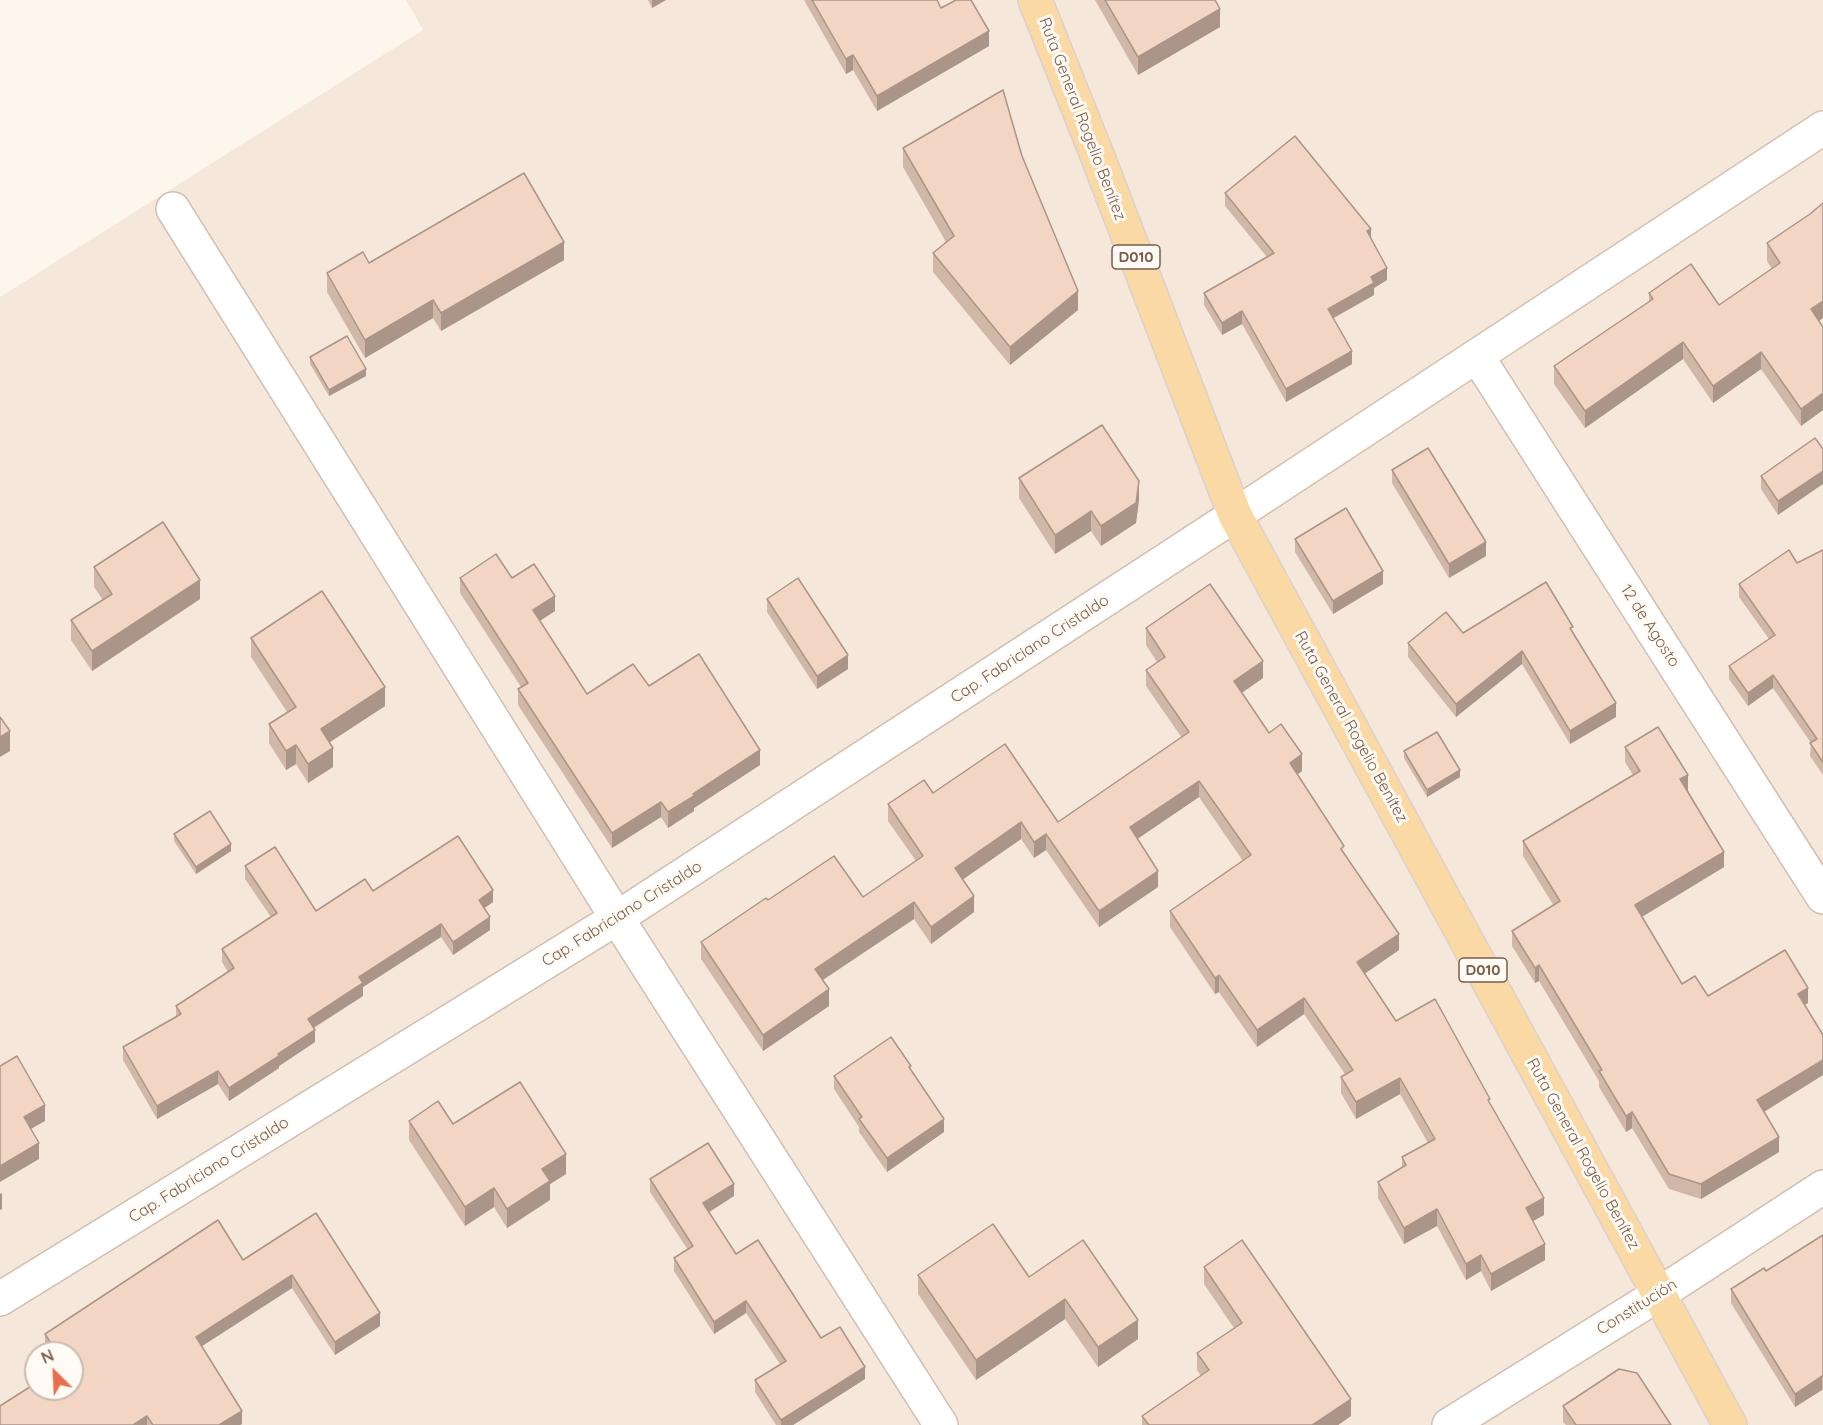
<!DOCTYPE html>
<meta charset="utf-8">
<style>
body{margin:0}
#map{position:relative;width:1823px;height:1425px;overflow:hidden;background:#fdf6ec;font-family:Quicksand,sans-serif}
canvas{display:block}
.north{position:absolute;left:24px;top:1341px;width:60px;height:60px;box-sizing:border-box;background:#fffaf3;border:2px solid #cabbb1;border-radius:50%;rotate:336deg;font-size:16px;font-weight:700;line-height:24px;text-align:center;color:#7a5c4d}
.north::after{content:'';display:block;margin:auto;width:21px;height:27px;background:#e76f51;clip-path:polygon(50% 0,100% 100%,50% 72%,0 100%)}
</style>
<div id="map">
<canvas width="1823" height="1425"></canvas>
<div class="north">N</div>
</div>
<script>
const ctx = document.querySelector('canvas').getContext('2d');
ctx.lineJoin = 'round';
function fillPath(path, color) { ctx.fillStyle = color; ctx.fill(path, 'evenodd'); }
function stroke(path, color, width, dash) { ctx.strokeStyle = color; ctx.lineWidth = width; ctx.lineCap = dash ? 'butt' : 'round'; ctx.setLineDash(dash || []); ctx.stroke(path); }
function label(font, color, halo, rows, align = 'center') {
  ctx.font = font + ' Quicksand,sans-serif'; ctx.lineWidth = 6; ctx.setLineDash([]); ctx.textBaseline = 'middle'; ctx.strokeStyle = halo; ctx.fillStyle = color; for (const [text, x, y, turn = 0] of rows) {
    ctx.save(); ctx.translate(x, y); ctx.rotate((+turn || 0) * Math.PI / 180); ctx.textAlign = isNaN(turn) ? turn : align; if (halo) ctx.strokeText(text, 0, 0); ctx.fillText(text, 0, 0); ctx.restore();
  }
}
fillPath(new Path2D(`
 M406,0H1823V1425H0V297L423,30ZM36,1353H72V1389H36Z`), '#f5e8da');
const street = new Path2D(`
 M173,209L617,918L941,1425
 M1477,356L1823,897
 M0,1299L617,918L1235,515
 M1449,1425L1659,1294L1823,1187`);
const secondary = new Path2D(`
 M1235,515L1823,128`);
const primary = new Path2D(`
 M1035,0L1099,160L1235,515L1730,1425`);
stroke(street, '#d1beb0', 36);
stroke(secondary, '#d6c0b0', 36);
stroke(primary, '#dad1cd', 36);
stroke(street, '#fff', 33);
stroke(secondary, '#fff', 33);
stroke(primary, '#fbd9a5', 33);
fillPath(new Path2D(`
 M648,0H666L652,8Z
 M804,0H937L941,8L989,46L877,111L853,70L846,74Z
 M1095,0H1215L1220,27L1138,75Z
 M903,148L1022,156L1078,310L1010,365L933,272V253L946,242L903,167Z
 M1225,193L1371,239L1387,280L1374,288V295L1334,318L1352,364L1286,402L1242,324L1222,335L1204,305V293L1267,257L1225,206Z
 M1767,243L1823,327V410L1801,426L1761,369L1713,403L1683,359L1585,428L1554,384V366L1649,302V293L1719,305L1772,269L1767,261Z
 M564,260L441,331L433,318L365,358L327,292V273L369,263Z
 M310,357L366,376L329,396L310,364Z
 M1815,438L1778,515L1761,489V476Z
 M1392,470L1486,556L1449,578L1392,483Z
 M1019,478L1139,500L1136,523L1101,546L1091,531L1055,554L1019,498Z
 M1295,539L1383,584L1333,614L1295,552Z
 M1823,550V775L1810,756L1811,743L1773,688L1748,706L1729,679V666L1769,639L1739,597V584L1797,563Z
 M94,567L200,599L92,671L71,640V620L103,600L94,587Z
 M460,578H512L555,611L540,621L587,694L649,686L760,765L694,808V811L668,828L661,817L612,848L518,705V689L521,687L460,593Z
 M767,599L848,669L817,689L767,612Z
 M1146,628L1263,678L1242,693L1269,733L1302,771L1297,775L1344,853L1399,950L1364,974L1396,1021L1490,1104L1544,1215L1533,1221L1545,1260L1491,1291L1481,1271L1466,1280L1437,1226L1404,1244L1378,1198V1182L1402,1168V1157L1428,1143L1400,1094L1356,1119L1341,1093V1077L1345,1074L1304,1014L1257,1047L1219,992L1215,994L1170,927V911L1243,861L1199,797L1137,839L1158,887L1099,927L1046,850L1034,858L1021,839L963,879L974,912L931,944L914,919L823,980L829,1006L763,1051L701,959V942L768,900L863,897L916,861L888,821V804L933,793L1058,822L1182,738L1146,686V670L1157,662L1146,645Z
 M1463,633H1573L1616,717L1570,744L1522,664L1456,717L1408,657V643Z
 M251,638L385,706L329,742L333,767L308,783L296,764L286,770L269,743V724L287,712L251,657Z
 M1625,747L1688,790L1724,867L1642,917L1682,984L1708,996L1808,1003L1805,1005L1823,1075L1764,1112L1779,1152L1701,1199L1669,1189L1632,1128L1626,1132L1599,1087V1081L1539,981L1535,983L1512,946V931L1554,906L1523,856V841L1633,775L1625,762Z
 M1404,751L1460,777L1427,797L1404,758Z
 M174,834L231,851L196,874L174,841Z
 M245,866L316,911L373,891L493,902L484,908L490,930L453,955L441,937L363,987V996L314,1028L315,1042L279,1066V1068L229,1101L218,1084L157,1119L123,1060V1047L176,1017V1006L228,972L222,962V949L271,917L245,879Z
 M911,1069L944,1132L887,1172L859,1132V1127L834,1089V1076Z
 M409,1121L453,1124L566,1174L550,1184V1200L507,1228L494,1207L465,1226L409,1140Z
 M650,1179L734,1196L709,1212L736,1254L821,1338L865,1379L793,1425H776L755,1392V1380L780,1364L746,1313L714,1334L674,1271V1258L688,1250L650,1192Z
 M316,1213L380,1326L335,1355L292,1288L202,1346L242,1424L240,1425H0L72,1389V1353H49L45,1347V1334L243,1260Z
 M1823,1235V1391L1822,1390L1795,1407L1731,1303V1289L1766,1271Z
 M1204,1267L1351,1416L1338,1425H1142V1416L1201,1376L1197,1370V1353L1234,1328L1204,1284Z
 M918,1275L1029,1277L1138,1339L1098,1367L1065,1319L976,1380L918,1294Z
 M1563,1406L1671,1425H1566L1563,1422Z`), '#d1b7a8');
fillPath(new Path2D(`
 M652,0H666L652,8Z
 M1220,9V27L1138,75V57Z
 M989,31V46L877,111V96Z
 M853,55V70L846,74V59Z
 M1371,229V241L1367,231Z
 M564,242V260L441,331V313Z
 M1387,268V280L1374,288V295L1328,321V309L1371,277Z
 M1078,291V310L1010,365V347Z
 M433,300V318L365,358V340Z
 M1823,301V318L1811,327V309Z
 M1242,311V324L1222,335V323Z
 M1683,342V359L1585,428V411Z
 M1352,351V364L1286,402V389Z
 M1761,352V369L1713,403V386Z
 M366,369V376L329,396V390Z
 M1823,393V410L1801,426V409Z
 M1823,471V484L1778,515V501Z
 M1139,481V500L1136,523L1101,546V526Z
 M1091,511V531L1055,554V535Z
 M1486,542V556L1449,578V564Z
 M1383,571V584L1333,614V601Z
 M200,580V599L92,671V651Z
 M555,596V611L533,625V610Z
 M1522,651V664L1456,717V704Z
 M848,655V669L817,689V676Z
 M1263,661V678L1234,698V681Z
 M1773,675V688L1748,706V693Z
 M385,687V706L321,748V729Z
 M1616,703V717L1570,744V731Z
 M10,731V751L0,757V737Z
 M296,745V764L286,770V751Z
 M333,748V767L308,783V764Z
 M760,750V765L694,808V811L668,828V812L693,794Z
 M1302,754V771L1290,780V763Z
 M1460,770V777L1427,797V790Z
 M1688,775V790L1680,795V779Z
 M1199,781V797L1130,844V827Z
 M661,802V817L612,848V833Z
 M1021,822V839L955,885V868Z
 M1046,834V850L1034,858V842Z
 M231,844V851L196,874V867Z
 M1724,852V867L1635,921V905Z
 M1158,871V887L1099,927V911Z
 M493,890V902L479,912V900Z
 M974,896V912L931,944V927Z
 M914,902V919L815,985V969Z
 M490,917V930L453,955V942Z
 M441,924V937L363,987V996L308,1031V1019L359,977Z
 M1399,934V950L1357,979V962Z
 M1539,965V981L1535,983V968Z
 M1219,975V992L1215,994V978Z
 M1808,988V1003L1798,1009V994Z
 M829,989V1006L763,1051V1035Z
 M1304,998V1014L1257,1047V1030Z
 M315,1030V1042L279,1066V1068L229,1101V1088Z
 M1823,1060V1075L1757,1116V1100Z
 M218,1071V1084L157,1119V1106Z
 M1400,1078V1094L1356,1119V1102Z
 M45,1105V1121L24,1133V1117Z
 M1632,1112V1128L1626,1132V1116Z
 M944,1119V1132L887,1172V1158Z
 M1779,1137V1152L1701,1199V1184Z
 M39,1143V1159L0,1182V1166Z
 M566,1154V1174L550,1184V1200L507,1228V1209L542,1169Z
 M734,1184V1196L703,1216V1203Z
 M494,1188V1207L465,1226V1207Z
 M2,1193V1209L0,1210V1194Z
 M1544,1198V1215L1526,1225V1208Z
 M1437,1209V1226L1404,1244V1228Z
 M1545,1244V1260L1491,1291V1274Z
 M1481,1255V1271L1466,1280V1264Z
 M292,1275V1288L196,1350V1337Z
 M1065,1299V1319L976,1380V1360Z
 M746,1301V1313L714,1334V1322Z
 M380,1313V1326L335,1355V1342Z
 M1138,1320V1339L1098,1367V1347Z
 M865,1367V1379L793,1425H781V1420Z
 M1822,1376V1390L1795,1407V1394Z
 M1351,1399V1416L1338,1425H1312Z
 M242,1411V1424L240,1425H219Z
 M147,1416V1425H133Z`), '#aa9588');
const building = new Path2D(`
 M812,0H937L941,8L956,0H971L989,31L877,96L853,55L846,59Z
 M1105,0H1215L1220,9L1138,57Z
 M1003,90L1022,156L1078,291L1010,347L933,253L954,236L903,148Z
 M1295,136L1371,229L1367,231L1387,268L1371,277L1374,283L1328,309L1352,351L1286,389L1242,311L1222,323L1204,293L1274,253L1225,193Z
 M524,173L564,242L441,313L433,300L365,340L327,273L363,252L369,263Z
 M1823,203V301L1811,309L1823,327V393L1801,409L1761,352L1713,386L1683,342L1585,411L1554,366L1653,299L1649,293L1691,264L1719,305L1780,263L1767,243L1810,214Z
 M347,336L366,369L329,390L310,357Z
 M1102,425L1139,481L1136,503L1101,526L1091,511L1055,535L1019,478Z
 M1815,438L1823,449V471L1778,501L1761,476Z
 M1428,448L1486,542L1449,564L1392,470Z
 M1346,508L1383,571L1333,601L1295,539Z
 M163,522L200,580L92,651L71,620L112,594L94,567Z
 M1789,550L1797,563L1823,550V762L1810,743L1817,739L1773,675L1748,693L1729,666L1775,635L1739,584Z
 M496,554L512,578L534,564L555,596L533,610L587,694L633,664L649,686L699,654L760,750L693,794L694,796L668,812L661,802L612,833L518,689L528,683L460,578Z
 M798,578L848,655L817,676L767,599Z
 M1546,582L1573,627L1570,628L1616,703L1570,731L1522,651L1456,704L1408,643L1446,612L1463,633Z
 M1210,584L1263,661L1234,681L1269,733L1281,724L1302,754L1290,763L1344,846L1341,849L1399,934L1357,962L1396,1021L1435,999L1490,1099L1488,1100L1544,1198L1526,1208L1545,1244L1491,1274L1481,1255L1466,1264L1437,1209L1404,1228L1378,1182L1406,1165L1402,1157L1435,1139L1400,1078L1356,1102L1341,1077L1353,1070L1304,998L1257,1030L1219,975L1215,978L1170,911L1251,855L1199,781L1130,827L1158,871L1099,911L1046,834L1034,842L1021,822L955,868L974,896L931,927L914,902L815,969L829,989L763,1035L701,942L766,898L768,900L834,856L863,897L923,856L888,804L924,780L933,793L1005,744L1058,822L1189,732L1146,670L1165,657L1146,628Z
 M322,591L385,687L321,729L333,748L308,764L296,745L286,751L269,724L296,707L251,638Z
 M0,717L10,731L0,737Z
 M1658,727L1688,775L1680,779L1724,852L1635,905L1682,984L1695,976L1708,996L1785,950L1808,988L1798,994L1823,1035V1060L1757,1100L1779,1137L1701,1184L1669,1174L1632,1112L1626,1116L1599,1071L1602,1070L1539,965L1535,968L1512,931L1560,901L1523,841L1640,771L1625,747Z
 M1437,732L1460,770L1427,790L1404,751Z
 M210,811L231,844L196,867L174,834Z
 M458,836L493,890L479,900L490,917L453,942L441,924L359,977L363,983L308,1019L315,1030L278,1054L279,1056L229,1088L218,1071L157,1106L123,1047L181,1014L176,1006L234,968L222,949L277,913L245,866L275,847L316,911L365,879L373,891Z
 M891,1037L911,1066L909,1067L944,1119L887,1158L859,1119L862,1117L834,1076Z
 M17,1056L45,1105L24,1117L39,1143L0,1166V1066Z
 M520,1082L566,1154L542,1169L550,1181L507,1209L494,1188L465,1207L409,1121L438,1101L453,1124Z
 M708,1143L734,1184L703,1203L736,1254L758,1240L821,1338L840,1327L865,1367L781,1420L755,1380L786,1361L746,1301L714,1322L674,1258L693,1246L650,1179Z
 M316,1213L380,1313L335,1342L292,1275L196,1337L242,1411L219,1425H153L147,1416L133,1425H0V1406L36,1383V1389H72V1353H57L45,1334L218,1220L243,1260Z
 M993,1224L1029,1277L1083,1240L1138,1320L1098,1347L1065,1299L976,1360L918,1275Z
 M1823,1235V1377L1822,1376L1795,1394L1731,1289L1764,1268L1766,1271Z
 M1242,1240L1351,1399L1312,1425H1149L1142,1416L1209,1370L1197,1353L1242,1323L1204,1267Z
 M1619,1369L1637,1373L1671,1425H1576L1563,1406Z`);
fillPath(building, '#f3d5c3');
stroke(building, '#aa9588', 1.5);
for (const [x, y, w] of [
 [1136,257,48],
 [1483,970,48]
]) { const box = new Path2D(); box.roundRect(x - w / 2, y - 12, w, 24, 4.5); ctx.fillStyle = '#fffaf3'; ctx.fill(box); stroke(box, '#7a5c4d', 1.5); }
label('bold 15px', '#7a5c4d', null, [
 ["D010",1136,257],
 ["D010",1483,970]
]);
label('16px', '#7a5c4d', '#fffaf3', [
 ["Ruta General Rogelio Benítez",1082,119,69],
 ["12 de Agosto",1650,626,57],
 ["Cap. Fabriciano Cristaldo",1030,649,-33],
 ["Ruta General Rogelio Benítez",1351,727,61],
 ["Cap. Fabriciano Cristaldo",622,914,-32],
 ["Ruta General Rogelio Benítez",1583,1154,61],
 ["Cap. Fabriciano Cristaldo",209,1170,-32],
 ["Constitución",1637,1307,-32]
]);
</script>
